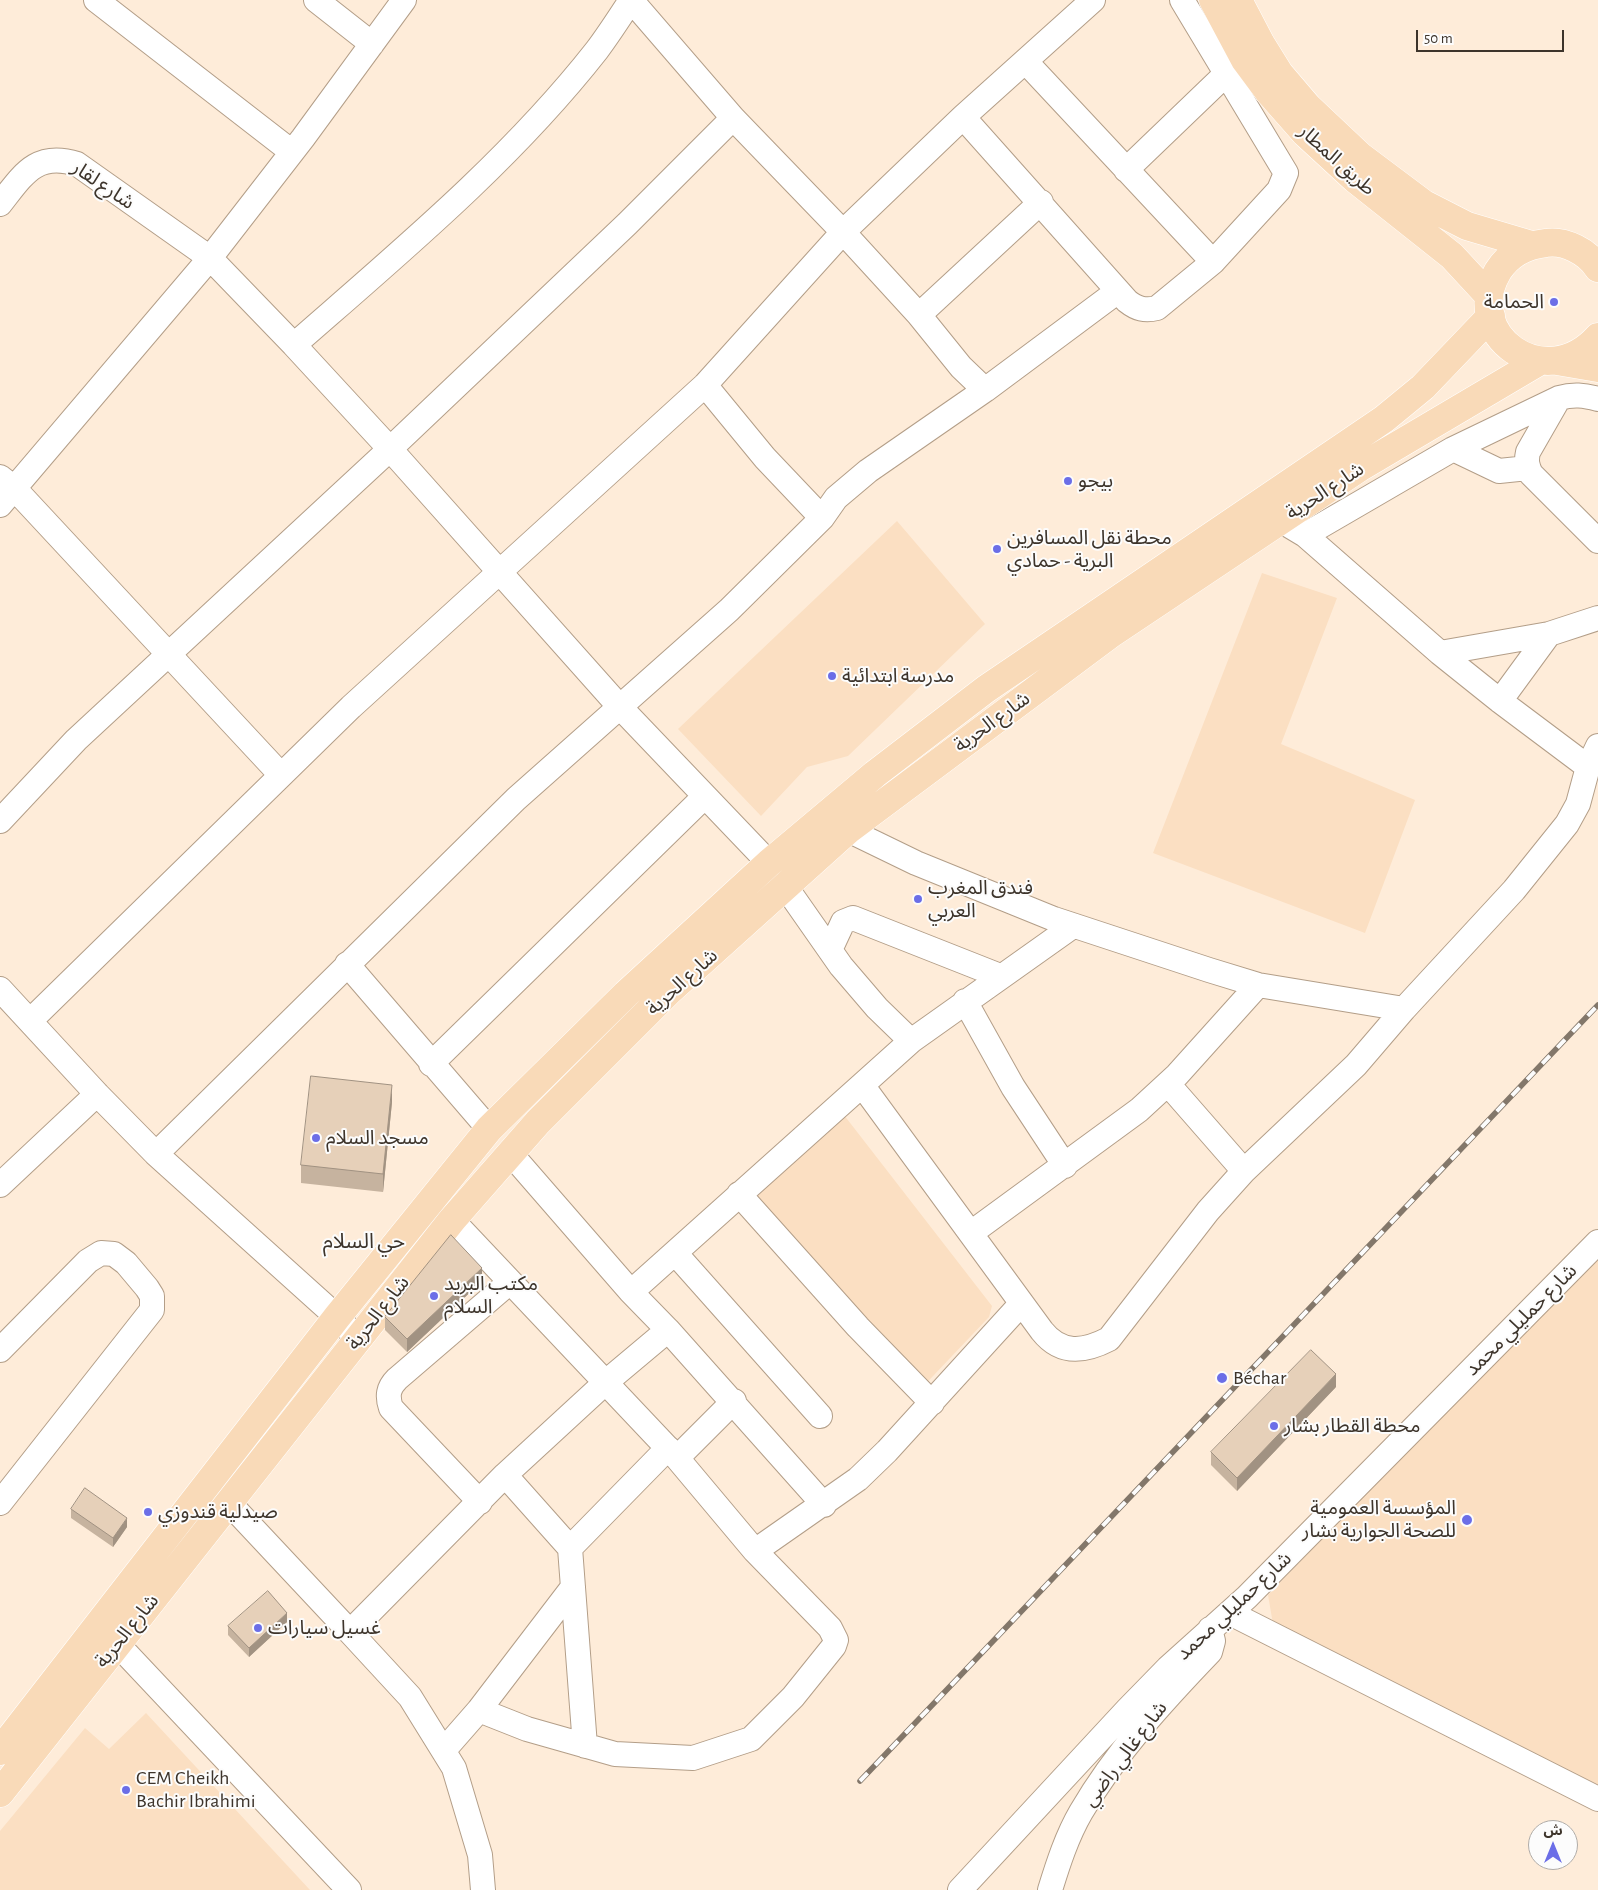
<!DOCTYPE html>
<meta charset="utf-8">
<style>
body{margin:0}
#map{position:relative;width:1598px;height:1890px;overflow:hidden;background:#feecd9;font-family:"Alegreya Sans","Noto Sans Arabic",sans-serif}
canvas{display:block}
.north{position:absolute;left:1528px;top:1820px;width:50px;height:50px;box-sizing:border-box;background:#fcfcfc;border:1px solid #b0aca8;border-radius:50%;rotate:0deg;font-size:14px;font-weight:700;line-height:20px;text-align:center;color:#3d342b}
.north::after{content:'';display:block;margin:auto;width:18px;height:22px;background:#6b6ee7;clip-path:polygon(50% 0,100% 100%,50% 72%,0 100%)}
.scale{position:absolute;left:1416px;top:30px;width:148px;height:22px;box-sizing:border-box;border:2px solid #3d342b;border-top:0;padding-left:6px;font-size:15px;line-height:18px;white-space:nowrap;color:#3d342b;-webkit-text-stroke:4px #fcfcfc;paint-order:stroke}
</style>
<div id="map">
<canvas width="1598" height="1890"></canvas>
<div class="north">ش</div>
<div class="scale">50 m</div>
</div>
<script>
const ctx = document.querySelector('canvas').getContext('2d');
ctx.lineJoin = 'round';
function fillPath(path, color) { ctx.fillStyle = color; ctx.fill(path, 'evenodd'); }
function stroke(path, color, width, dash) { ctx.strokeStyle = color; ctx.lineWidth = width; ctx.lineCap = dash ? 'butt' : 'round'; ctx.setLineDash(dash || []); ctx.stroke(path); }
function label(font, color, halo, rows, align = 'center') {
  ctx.font = font + ' "Alegreya Sans","Noto Sans Arabic",sans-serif'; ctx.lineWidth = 4; ctx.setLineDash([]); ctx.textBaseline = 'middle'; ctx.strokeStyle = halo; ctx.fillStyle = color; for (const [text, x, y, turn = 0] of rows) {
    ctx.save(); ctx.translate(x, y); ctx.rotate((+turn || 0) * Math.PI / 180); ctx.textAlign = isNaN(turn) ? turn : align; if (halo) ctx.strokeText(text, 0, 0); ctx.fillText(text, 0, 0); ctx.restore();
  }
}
fillPath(new Path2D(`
 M897,521L985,624L848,756L807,767L761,816L678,729Z
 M1262,573L1337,598L1281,744L1415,800L1365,933L1153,853Z
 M837,1106L992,1306L989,1317L916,1394L905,1388L730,1202Z
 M1598,1252V1785L1273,1624L1268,1595L1334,1526L1339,1513Z
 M146,1713L310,1890H0V1831L85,1728L109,1749Z`), '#fbdfc2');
const minor = new Path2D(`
 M96,0L292,152
 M316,0L372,44
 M1026,62L1213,262
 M963,117L1127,301C1137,309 1145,311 1157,308L1213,262L1279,190L1286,173L1182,0
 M1126,170L1226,74
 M0,204C23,175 36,151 77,164L210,258L294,345L390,449L619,706L769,863L841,966L877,1008L911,1041L1073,926
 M919,315L1041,202
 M294,345C399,253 510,161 597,50C609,34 620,17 631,0L733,118L843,232L919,315L961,367L985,390
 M705,385L765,458L822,518
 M1559,398L1528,452C1526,461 1527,466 1531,474L1598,541
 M1453,449L1499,471L1528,468
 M0,477L14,488L281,775
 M0,505L210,258L303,138L404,0
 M1280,520L1305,535L1440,653L1549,634L1598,618
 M1305,535L1453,449L1559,398C1573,394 1584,395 1598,399
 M1440,653L1500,701L1588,767
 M1500,701L1549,634
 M0,821L76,740L390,449L627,224L733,118
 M848,830L916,863L1054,919L1209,970L1258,985L1404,1009L1514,890L1567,824L1578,804L1588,767L1598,746
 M830,950L843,922L853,918L1000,976
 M347,964L489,1129
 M0,989L97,1094L156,1154L337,1317L357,1338
 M965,1001L1013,1087L1065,1166
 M30,1021L351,707L705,385L843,232L963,117L1093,0
 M911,1041L862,1085L1042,1331C1061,1355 1084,1352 1109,1339L1208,1211L1244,1171L1356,1065L1404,1009
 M431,1064L704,797
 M1168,1084L1244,1171
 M156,1154L516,799L729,610L822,518L836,498L868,471L985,390L1118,291
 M511,1154L631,1292L862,1085
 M0,1185L97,1094
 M739,1194L858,1327L932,1403
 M452,1220L677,1458L755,1551L858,1479L887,1451L1021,1304
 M971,1233L1139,1110L1177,1075L1258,985
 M675,1253L820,1416
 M668,1330L824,1505
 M0,1350L88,1261L101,1253L114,1254L126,1263L147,1288L152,1296V1310L0,1503
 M677,1458L734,1401
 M505,1475L570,1548L668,1448
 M480,1502L391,1408C387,1396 388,1388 397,1379L510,1282
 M230,1504L350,1632L505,1475L606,1382L668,1330L631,1292
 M570,1548L585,1746
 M573,1587L479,1710L527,1729L615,1754L693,1758L751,1739L793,1697L834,1646L836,1640L830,1628L755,1551
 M1230,1613L1598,1799
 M105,1631L349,1890
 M350,1632L410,1697L454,1768L480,1855L483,1890
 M444,1750L479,1710
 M960,1890L1127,1710L1168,1668L1247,1597L1598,1242
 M1050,1890C1058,1864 1067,1836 1081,1812C1116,1752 1163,1701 1210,1652L1213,1641L1210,1629`);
const major = new Path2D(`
 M1213,0L1245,60L1268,91L1305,133L1355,179L1452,256L1489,296
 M1238,0L1261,44L1279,73L1308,107L1360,156L1424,204L1467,226L1531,245
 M1598,268C1588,252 1565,240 1546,243C1526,245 1509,254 1498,271C1460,335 1545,396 1598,337
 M1557,361L1598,368
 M0,1751L337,1317L489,1129L626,994L769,863L875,774L986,689L1384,419L1423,387L1491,316
 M0,1793L452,1220L538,1122L669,991L848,830L1112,633L1359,468L1540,361`);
stroke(minor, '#b39e88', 26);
stroke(major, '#fff', 29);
stroke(minor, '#fff', 24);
stroke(major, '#f9dab8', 28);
const rail = new Path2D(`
 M860,1781L1598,1005`);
stroke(rail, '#83776a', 5.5);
stroke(rail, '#fcfcfc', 4, [11]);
fillPath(new Path2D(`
 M392,1102L383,1192L301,1183V1165Z
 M482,1281L407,1352L385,1330V1317Z
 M1336,1387L1237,1491L1211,1465V1452Z
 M71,1509L127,1527L113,1547L71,1518Z
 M287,1622L249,1657L228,1635V1626Z`), '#c6b39f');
fillPath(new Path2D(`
 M392,1085V1102L383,1192V1174Z
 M482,1268V1281L407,1352V1339Z
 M1336,1374V1387L1237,1491V1478Z
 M127,1518V1527L113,1547V1538Z
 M287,1613V1622L249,1657V1648Z`), '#a19282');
const building = new Path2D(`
 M311,1076L392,1085L383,1174L301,1165Z
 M451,1235L482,1268L407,1339L385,1317Z
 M1311,1350L1336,1374L1237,1478L1211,1452Z
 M85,1488L127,1518L113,1538L71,1509Z
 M268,1591L287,1613L249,1648L228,1626Z`);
fillPath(building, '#e6d0b9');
stroke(building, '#a19282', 1);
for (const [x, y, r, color] of [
 [1554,302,5,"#6b6ee7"],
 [1068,481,5,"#6b6ee7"],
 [997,549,5,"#6b6ee7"],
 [832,676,5,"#6b6ee7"],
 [918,899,5,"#6b6ee7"],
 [316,1138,5,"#6b6ee7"],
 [434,1296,5,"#6b6ee7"],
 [1222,1378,6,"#6b6ee7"],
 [1274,1426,5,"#6b6ee7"],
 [148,1512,5,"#6b6ee7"],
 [1467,1520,6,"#6b6ee7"],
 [258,1628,5,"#6b6ee7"],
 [126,1790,5,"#6b6ee7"]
]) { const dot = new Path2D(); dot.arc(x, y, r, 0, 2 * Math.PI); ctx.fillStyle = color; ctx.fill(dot); stroke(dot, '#fcfcfc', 2); }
label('20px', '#3d342b', '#fcfcfc', [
 ["طريق المطار",1337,160,42],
 ["شارع لقار",103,185,34],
 ["شارع الحرية",1325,491,-33],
 ["شارع الحرية",992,722,-36],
 ["شارع الحرية",682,982,-42],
 ["شارع الحرية",378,1313,-52],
 ["شارع حمليلي محمد",1521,1320,-45],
 ["شارع حمليلي محمد",1234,1606,-43],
 ["شارع الحرية",127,1631,-51],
 ["شارع غالي راضي",1125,1754,-53]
]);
label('20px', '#3d342b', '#fcfcfc', [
 ["الحمامة",1544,302,"right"],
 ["بيجو",1078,481],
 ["محطة نقل المسافرين",1007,538],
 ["البرية - حمادي",1007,561],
 ["مدرسة ابتدائية",842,676],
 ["فندق المغرب",928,888],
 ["العربي",928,911],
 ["مسجد السلام",326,1138],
 ["مكتب البريد",444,1284],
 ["السلام",444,1307],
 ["Béchar",1233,1378],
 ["محطة القطار بشار",1284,1426],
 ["المؤسسة العمومية",1456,1508,"right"],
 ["للصحة الجوارية بشار",1456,1531,"right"],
 ["صيدلية قندوزي",158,1512],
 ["غسيل سيارات",268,1628],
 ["CEM Cheikh",136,1778],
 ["Bachir Ibrahimi",136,1801]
], 'left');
label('21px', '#3d342b', '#fcfcfc', [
 ["حي السلام",364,1242]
]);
</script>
